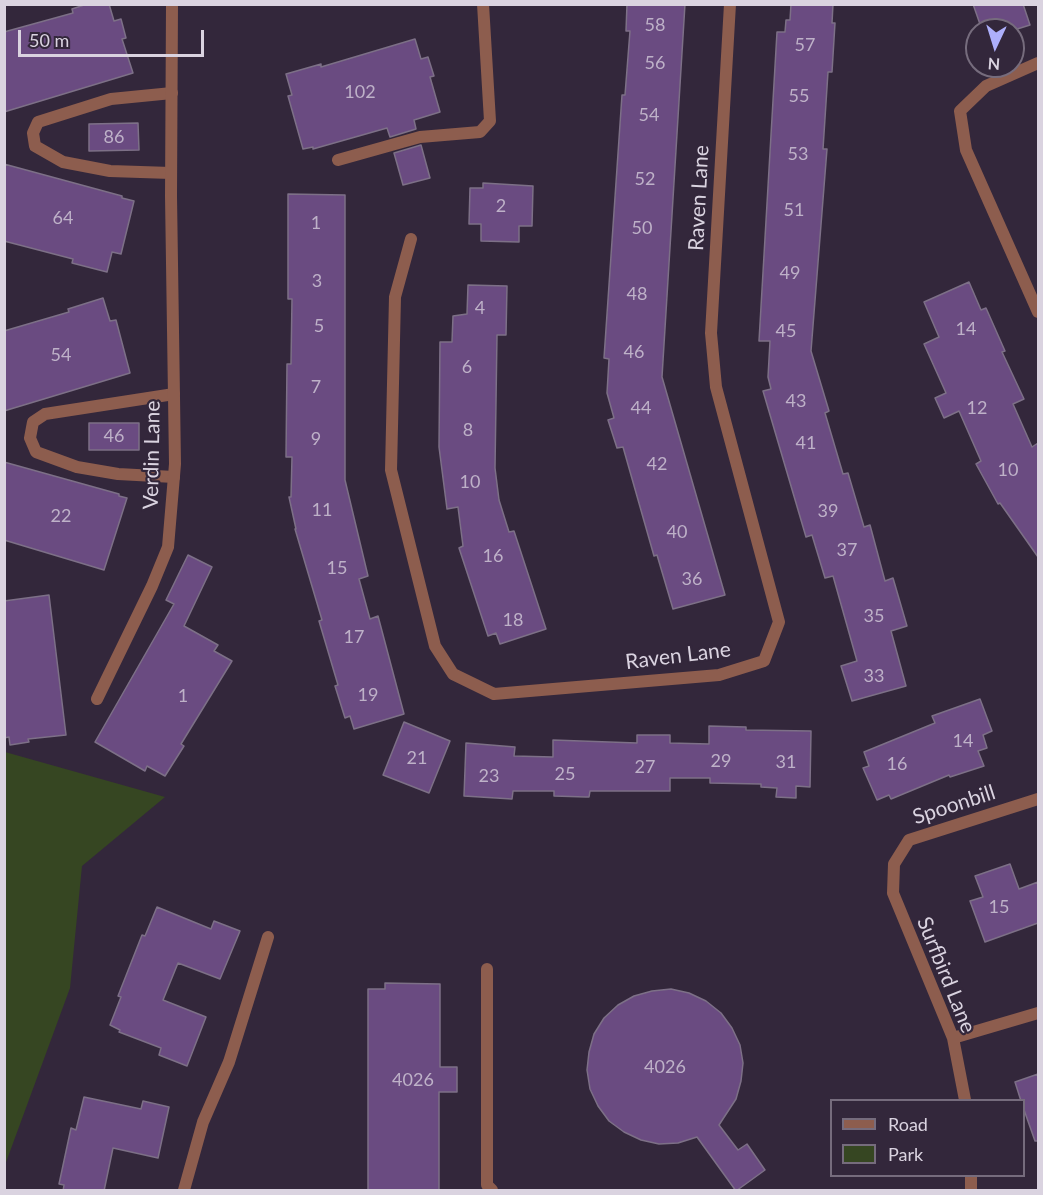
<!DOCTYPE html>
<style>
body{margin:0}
#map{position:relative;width:1043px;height:1195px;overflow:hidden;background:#33273b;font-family:Lato,sans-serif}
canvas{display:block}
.frame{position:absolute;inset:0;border:6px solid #dad3e0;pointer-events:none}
.legend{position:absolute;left:830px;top:1099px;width:195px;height:78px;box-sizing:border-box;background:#33273b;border:2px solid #766c7d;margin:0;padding:8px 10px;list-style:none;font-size:18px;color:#dad3e0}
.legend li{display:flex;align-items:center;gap:12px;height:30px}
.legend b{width:30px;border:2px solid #766c7d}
.north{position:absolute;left:965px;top:18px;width:60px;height:60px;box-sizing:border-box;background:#33273b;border:2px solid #766c7d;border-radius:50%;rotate:184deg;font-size:16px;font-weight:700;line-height:24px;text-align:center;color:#dad3e0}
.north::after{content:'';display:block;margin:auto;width:21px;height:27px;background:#adaffb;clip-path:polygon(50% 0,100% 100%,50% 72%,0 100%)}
.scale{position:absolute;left:18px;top:30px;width:186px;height:27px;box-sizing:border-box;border:3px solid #dad3e0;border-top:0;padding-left:8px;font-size:18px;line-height:21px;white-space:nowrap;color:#dad3e0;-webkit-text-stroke:4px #33273b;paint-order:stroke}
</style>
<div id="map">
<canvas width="1043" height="1195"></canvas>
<div class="frame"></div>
<ul class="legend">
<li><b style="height:8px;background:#8d5d4e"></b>Road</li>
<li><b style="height:16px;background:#364622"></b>Park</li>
</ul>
<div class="north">N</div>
<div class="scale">50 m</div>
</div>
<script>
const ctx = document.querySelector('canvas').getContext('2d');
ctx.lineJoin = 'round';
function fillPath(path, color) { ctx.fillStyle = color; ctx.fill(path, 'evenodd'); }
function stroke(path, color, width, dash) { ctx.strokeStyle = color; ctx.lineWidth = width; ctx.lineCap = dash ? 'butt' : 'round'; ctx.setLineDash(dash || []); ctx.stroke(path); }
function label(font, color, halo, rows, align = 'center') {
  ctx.font = font + ' Lato,sans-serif'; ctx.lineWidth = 4.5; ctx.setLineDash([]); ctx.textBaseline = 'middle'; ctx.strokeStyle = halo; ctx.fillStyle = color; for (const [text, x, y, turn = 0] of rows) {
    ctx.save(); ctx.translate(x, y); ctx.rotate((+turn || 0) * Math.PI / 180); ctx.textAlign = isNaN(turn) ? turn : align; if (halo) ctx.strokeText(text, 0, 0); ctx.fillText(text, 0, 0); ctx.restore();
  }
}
fillPath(new Path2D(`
 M5,752L165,797L82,866L70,988L5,1165Z`), '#364622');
const building = new Path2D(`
 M87,4H109L114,21L121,19L126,38L122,39L133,73L4,112V32L73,13L72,9Z
 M627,4H685L662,377L725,595L673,609L657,555L654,556L623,447L617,448L608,420L614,418L607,393L609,359L604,358L622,95H625L630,31H626Z
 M791,4H833L832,23H835L832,72H828L823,149H827L811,351L829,411L825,413L843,474L848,473L864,527L870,525L885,581L893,578L907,626L891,631L906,686L852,701L841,666L857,661L833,576L825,578L812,535L806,537L763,391L771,389L768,377L770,341H759L777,32H785L786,20H790Z
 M973,4H1023L1030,25L1014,30H982Z
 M415,39L421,59L428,57L434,76L430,77L440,112L414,120L416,129L390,137L387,128L313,149V147L303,149L288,96L292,95L286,74L321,64V67Z
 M138,123L139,150L89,151V124Z
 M421,145L430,178L403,185L394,153Z
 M4,164L122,196V198L134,201L121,254L112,252L107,272L72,263L73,259L4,241Z
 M483,183L533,186L532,226H519V242L481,241V224H469L470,188H483Z
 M288,194L345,195V480L368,576L359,579L370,619L378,616L404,714L354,729L350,716L345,718L335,686L338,685L319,621L322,620L295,529H296L289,497H291L292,457H286L287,364H291L292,299H288Z
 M969,282L981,310L986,308L1005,351L1002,352L1024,399L1013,404L1032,447L1038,443V557L1000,503L998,504L976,464L981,461L959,411L944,418L935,398L946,393L924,344L939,337L924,302Z
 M468,285L507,286L506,335H497L495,468L499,500L509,532L514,531L546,629L500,644L496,633L488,636L459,548L463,546L458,507L447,509L439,447L440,342H452L453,316L467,314Z
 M103,298L110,321L116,320L130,373L4,411V331L69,312L68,309Z
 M89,423H139V450H89Z
 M4,462L119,494V496L127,498L104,570L4,540Z
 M188,555L212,567L184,626L218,645L214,651L232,661L181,744L184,746L165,776L147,766L145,771L95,742L174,604L166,600Z
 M49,595L66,735L28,739L29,742L10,745L9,737L4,738V601Z
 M980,699L992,731L983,735L987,748L978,751L984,766L950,777L949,775L891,799L889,795L877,800L863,768L869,766L864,752L935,723L932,716Z
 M404,722L450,741L429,793L383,775Z
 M709,726L746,727V730L811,731L810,787L796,786V798L776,797L777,788L761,787V784L710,783V778H670V791H590L589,797H586L554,796V791H513L512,799L464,796L466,743L515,747L514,756L553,757V740L637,743V735H670V743L709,744Z
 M1010,864L1019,889L1038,882V923L985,942L970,901L983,897L975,876Z
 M157,907L211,929L214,921L240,931L220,979L178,963L163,1000L206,1017L187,1066L159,1055L161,1048L119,1032L120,1030L110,1025L121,997L118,996L142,935L145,936Z
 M385,983L440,984V1067H457V1092H439V1191H368V989H385Z
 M671,989L689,993L706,1001L721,1013L732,1028L740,1045L743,1063L741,1081L736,1099L719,1125L738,1150L747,1144L765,1170L736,1191L697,1137L678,1143L659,1144L641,1140L624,1132L609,1121L598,1106L590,1089L587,1070L589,1052L594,1034L604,1018L618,1005L634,996L652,991Z
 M1038,1074V1141H1035L1023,1107V1101H1021L1015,1082Z
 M84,1097L141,1109L143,1101L169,1107L158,1158L113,1148L104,1191H63L64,1185L59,1184L71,1128L76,1130Z`);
fillPath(building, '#6a4b81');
stroke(building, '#7d7087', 1.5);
stroke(new Path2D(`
 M171,173L110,171L63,162L35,146L33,133L38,122L111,99L172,93
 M174,394L45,414L33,422L30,438L36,452L77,467L118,474L174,477
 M487,969V1185L492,1190
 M184,1190L203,1122L229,1062L268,937`), '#8d5d4e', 12);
stroke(new Path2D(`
 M1038,63L986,86L960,111L966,150L1038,312
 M338,160L420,137L480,132L490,121L483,4
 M411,239L395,297L391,470L435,646L453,674L494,694L719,675L764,661L779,622L716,387L711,333L730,4
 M97,699L152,586L168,547L175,464L171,196L172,4
 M953,1038L1038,1013
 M965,1100L953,1038L893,893L894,864L909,840L1038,799
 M971,1176V1190`), '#8d5d4e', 12);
label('18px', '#beb1c8', null, [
 ["58",655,25],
 ["57",805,45],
 ["56",655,63],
 ["102",360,92],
 ["55",799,96],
 ["54",649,115],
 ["86",114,137],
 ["53",798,154],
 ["52",645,179],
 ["2",501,206],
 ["51",794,210],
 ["64",63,218],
 ["1",316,223],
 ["50",642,228],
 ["49",790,273],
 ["3",317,281],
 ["48",637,294],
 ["4",480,308],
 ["5",319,326],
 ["14",966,329],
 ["45",786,331],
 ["46",634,352],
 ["54",61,355],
 ["6",467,367],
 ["7",316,387],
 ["43",796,401],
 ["44",641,408],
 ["12",977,408],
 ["8",468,430],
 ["46",114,436],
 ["9",316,439],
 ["41",806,443],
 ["42",657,464],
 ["10",1008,470],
 ["10",470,482],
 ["11",322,510],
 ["39",828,511],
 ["22",61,516],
 ["40",677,532],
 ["37",847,550],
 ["16",493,556],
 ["15",337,568],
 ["36",692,579],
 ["35",874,616],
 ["18",513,620],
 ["17",354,637],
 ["33",874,676],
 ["19",368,695],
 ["1",183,696],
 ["14",963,741],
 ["21",417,758],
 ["29",721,761],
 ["31",786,762],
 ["16",897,764],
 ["27",645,767],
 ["25",565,774],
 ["23",489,776],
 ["15",999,907],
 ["4026",665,1067],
 ["4026",413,1080]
]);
label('21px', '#dad3e0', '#33273b', [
 ["Raven Lane",699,198,-87],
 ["Verdin Lane",152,455,-89],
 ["Raven Lane",678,656,-7],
 ["Spoonbill",954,805,-18],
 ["Surfbird Lane",946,975,68]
]);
</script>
